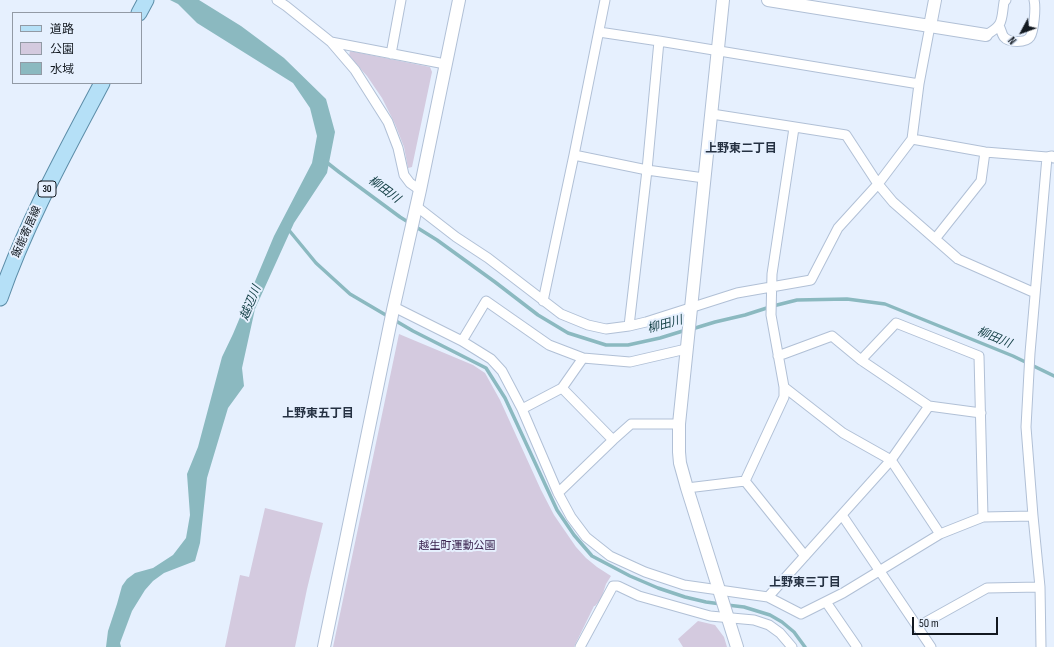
<!DOCTYPE html>
<meta charset="utf-8">
<style>
body{margin:0}
#map{position:relative;width:1054px;height:647px;overflow:hidden;background:#e6f0fe;font-family:"Sofia Sans Condensed","Noto Sans JP",sans-serif}
canvas{display:block}
.legend{position:absolute;left:12px;top:12px;width:130px;height:72px;box-sizing:border-box;background:#e6f0fe;border:1px solid #929aa5;margin:0;padding:5px 7px;list-style:none;font-size:12px;color:#131920}
.legend li{display:flex;align-items:center;gap:8px;height:20px}
.legend b{width:20px;border:1px solid #929aa5}
.north{position:absolute;left:1002px;top:12px;width:40px;height:40px;-webkit-text-stroke:3px #e6f0fe;paint-order:stroke;rotate:229deg;font-size:11px;font-weight:700;line-height:16px;text-align:center;color:#131920}
.north::after{content:'';display:block;margin:auto;width:14px;height:18px;background:#131920;clip-path:polygon(50% 0,100% 100%,50% 72%,0 100%)}
.scale{position:absolute;left:912px;top:617px;width:86px;height:18px;box-sizing:border-box;border:2px solid #131920;border-top:0;padding-left:5px;font-size:12px;line-height:14px;white-space:nowrap;color:#131920;-webkit-text-stroke:3px #e6f0fe;paint-order:stroke}
</style>
<div id="map">
<canvas width="1054" height="647"></canvas>
<ul class="legend">
<li><b style="height:5px;background:#b5e0f7"></b>道路</li>
<li><b style="height:11px;background:#d4cadf"></b>公園</li>
<li><b style="height:11px;background:#8bb9c0"></b>水域</li>
</ul>
<div class="north">N</div>
<div class="scale">50 m</div>
</div>
<script>
const ctx = document.querySelector('canvas').getContext('2d');
ctx.lineJoin = 'round';
function fillPath(path, color) { ctx.fillStyle = color; ctx.fill(path, 'evenodd'); }
function stroke(path, color, width, dash) { ctx.strokeStyle = color; ctx.lineWidth = width; ctx.lineCap = dash ? 'butt' : 'round'; ctx.setLineDash(dash || []); ctx.stroke(path); }
function label(font, color, halo, rows, align = 'center') {
  ctx.font = font + ' "Sofia Sans Condensed","Noto Sans JP",sans-serif'; ctx.lineWidth = 4; ctx.setLineDash([]); ctx.textBaseline = 'middle'; ctx.strokeStyle = halo; ctx.fillStyle = color; for (const [text, x, y, turn = 0] of rows) {
    ctx.save(); ctx.translate(x, y); ctx.rotate((+turn || 0) * Math.PI / 180); ctx.textAlign = isNaN(turn) ? turn : align; if (halo) ctx.strokeText(text, 0, 0); ctx.fillText(text, 0, 0); ctx.restore();
  }
}
fillPath(new Path2D(`
 M350,51L430,67L432,72L412,167L408,168L404,147L395,124L382,98L367,76L349,56Z
 M399,334L473,365L485,373L500,400L541,490L554,515L576,547L586,558L597,567L611,576L606,584L601,599L595,606H594L574,647H333Z
 M265,508L323,523L307,589L295,647H225L240,575L249,577Z
 M698,621L715,625L724,637L727,647H683L678,639Z`), '#d4cadf');
fillPath(new Path2D(`
 M170,0H199L241,26L284,58L326,99L335,132L327,173L294,223L255,309L242,368L244,386L228,408L207,478L200,543L195,561L164,573L153,581L145,590L132,611L120,643L121,647H106L108,631L117,604L122,586L127,579L135,573L153,568L173,555L186,538L190,515L187,474L198,447L222,357L233,334L274,236L312,163L317,136L310,108L293,83L197,23L178,4Z`), '#8bb9c0');
stroke(new Path2D(`
 M325,161L339,172L400,217L437,240L495,282L538,315L568,333L606,345H628L660,338L686,330
 M288,229L316,263L350,294L413,331L486,368L505,398L557,510L574,535L592,556L630,576L658,588L685,597L706,602L721,604
 M692,329L715,322L745,315L773,306L797,300L847,299L885,304L1013,356L1054,376
 M727,605L744,607L770,615L782,622L794,632L805,647`), '#8bb9c0', 3.5);
const minor = new Path2D(`
 M277,0L286,6L331,42L355,70L388,122L398,148L404,175L410,183L420,190
 M999,26C1001,29 1002,35 1004,37C1009,43 1026,43 1030,37C1034,31 1036,7 1034,0
 M599,32L659,41L919,84
 M986,35C1004,25 1001,21 1004,2L1006,0
 M331,42L445,64
 M391,54L401,0
 M712,114L846,135L878,184L893,202L958,259L1035,293
 M912,139L985,152L1047,157L1052,156L1054,158
 M574,155L647,170L704,178
 M416,206L456,237L488,258L561,314L588,325L606,329L629,326L646,322L737,293L811,280L838,228L878,184L912,139L919,84L930,26
 M935,239L981,181L985,152
 M543,301L574,155L605,0
 M394,307L462,341L491,359L502,371L522,409L558,493L571,517L586,537L610,556L645,572L684,585L768,597L801,614L843,593L940,534L983,517L1033,516
 M629,326L647,170L659,41
 M462,341L486,301L549,345L583,358L630,362L686,349
 M778,356L832,336L861,360L929,406L981,413
 M861,360L896,323L979,356L983,517
 M784,387L843,433L891,460L940,534
 M562,388L613,440
 M522,409L562,388L583,358
 M745,481L784,397V387L771,315L772,274L794,128
 M745,481L805,556
 M687,488L745,481
 M558,493L613,440L631,424H679
 M842,515L931,647
 M768,597L891,460L929,406
 M826,602L857,647
 M917,627L987,588L1040,587
 M580,647L613,586H618L639,596L710,616L754,620L769,625L780,633L792,647
 M1041,647L1040,587L1033,516L1026,427L1030,353L1047,157`);
const tertiary = new Path2D(`
 M723,0L679,424V452L680,463L687,488L737,647
 M768,0L986,35
 M930,26L935,0
 M324,647L393,310L420,190L459,0`);
const primary = new Path2D(`
 M139,13L146,0
 M0,298C26,223 65,153 102,83`);
stroke(minor, '#b1c0d6', 11);
stroke(tertiary, '#b1c0d6', 14);
stroke(primary, '#5c8da8', 17);
stroke(minor, '#fff', 9);
stroke(tertiary, '#fff', 12);
stroke(primary, '#b5e0f7', 15);
for (const [x, y, w] of [
 [47,189,18]
]) { const box = new Path2D(); box.roundRect(x - w / 2, y - 8, w, 16, 3); ctx.fillStyle = '#e6f0fe'; ctx.fill(box); stroke(box, '#131920', 1); }
label('bold 10px', '#131920', null, [
 ["30",47,189]
]);
label('11px', '#131920', '#e6f0fe', [
 ["飯能寄居線",27,232,-66]
]);
label('11px', '#3a234f', '#e6f0fe', [
 ["越生町運動公園",457,546]
]);
label('bold 12px', '#253142', '#e6f0fe', [
 ["上野東二丁目",741,149],
 ["上野東五丁目",318,414],
 ["上野東三丁目",805,583]
]);
label('italic 12px', '#123e44', '#e6f0fe', [
 ["柳田川",384,190,36],
 ["越辺川",251,303,-68],
 ["柳田川",665,325,-15],
 ["柳田川",994,338,22]
]);
</script>
